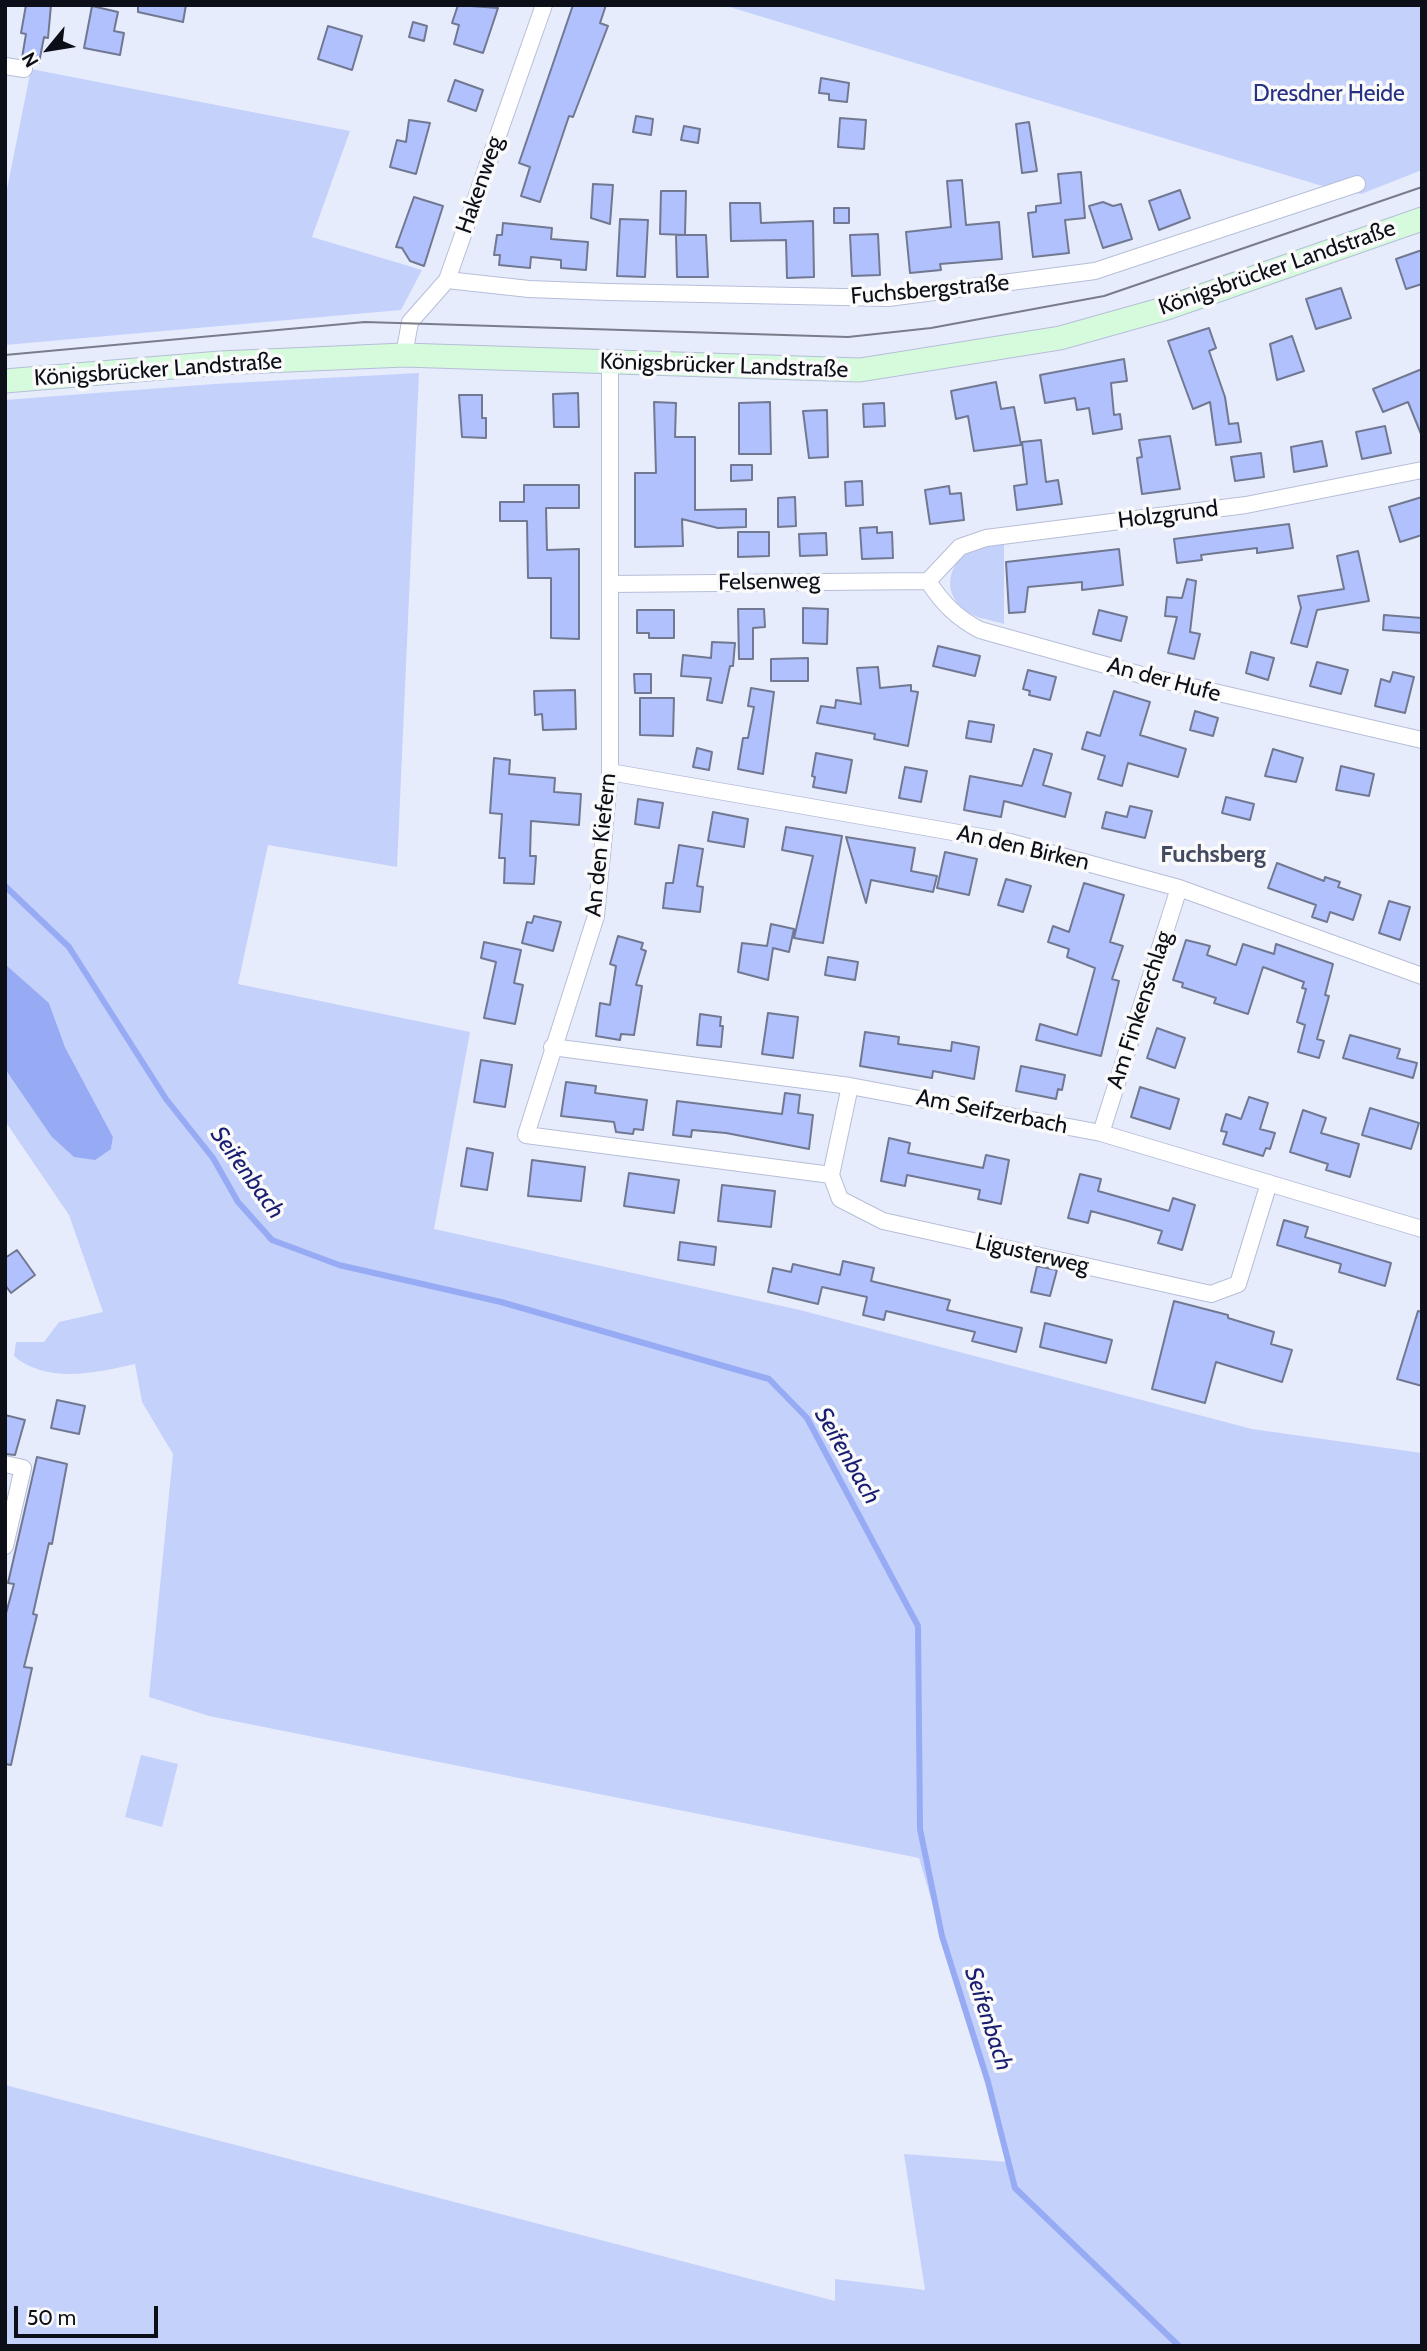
<!DOCTYPE html>
<meta charset="utf-8">
<style>
body{margin:0}
#map{position:relative;width:1427px;height:2351px;overflow:hidden;background:#e7ecfd;font-family:Cabin,sans-serif}
canvas{display:block}
.frame{position:absolute;inset:0;border:7px solid #0d0f18;pointer-events:none}
.north{position:absolute;left:14px;top:14px;width:70px;height:70px;-webkit-text-stroke:5px #fafafa;paint-order:stroke;rotate:240deg;font-size:19px;font-weight:700;line-height:28px;text-align:center;color:#0d0f18}
.north::after{content:'';display:block;margin:auto;width:24px;height:32px;background:#0d0f18;clip-path:polygon(50% 0,100% 100%,50% 72%,0 100%)}
.scale{position:absolute;left:14px;top:2306px;width:144px;height:32px;box-sizing:border-box;border:4px solid #0d0f18;border-top:0;padding-left:9px;font-size:21px;line-height:24px;white-space:nowrap;color:#0d0f18;-webkit-text-stroke:5px #fafafa;paint-order:stroke}
</style>
<div id="map">
<canvas width="1427" height="2351"></canvas>
<div class="frame"></div>
<div class="north">N</div>
<div class="scale">50 m</div>
</div>
<script>
const ctx = document.querySelector('canvas').getContext('2d');
ctx.lineJoin = 'round';
function fillPath(path, color) { ctx.fillStyle = color; ctx.fill(path, 'evenodd'); }
function stroke(path, color, width, dash) { ctx.strokeStyle = color; ctx.lineWidth = width; ctx.lineCap = dash ? 'butt' : 'round'; ctx.setLineDash(dash || []); ctx.stroke(path); }
function label(font, color, halo, rows, align = 'center') {
  ctx.font = font + ' Cabin,sans-serif'; ctx.lineWidth = 7; ctx.setLineDash([]); ctx.textBaseline = 'middle'; ctx.strokeStyle = halo; ctx.fillStyle = color; for (const [text, x, y, turn = 0] of rows) {
    ctx.save(); ctx.translate(x, y); ctx.rotate((+turn || 0) * Math.PI / 180); ctx.textAlign = isNaN(turn) ? turn : align; if (halo) ctx.strokeText(text, 0, 0); ctx.fillText(text, 0, 0); ctx.restore();
  }
}
fillPath(new Path2D(`
 M723,5H1422V170L1361,194L1319,185Z
 M31,69L350,131L312,237L422,270L401,310L5,345V199Z
 M419,373L397,867L268,845L238,984L470,1032L434,1229L800,1310L1252,1429L1422,1453V2346H5V2085L835,2301V2279L925,2290L904,2154L1009,2162L919,1858L209,1716L149,1697L173,1454L142,1402L135,1364C96,1373 46,1384 14,1356L16,1342H44L59,1322L103,1312L69,1215L5,1121V1069L51,1136L111,1149L113,1137L65,1047L49,1003L5,964V400L214,384Z
 M1004,544V624C991,620 973,618 963,609C940,589 950,559 976,548C985,544 995,545 1004,544Z
 M141,1755L178,1764L162,1827L125,1817Z`), '#c4d1fb');
fillPath(new Path2D(`
 M5,964L49,1003L65,1047L113,1137L111,1149L95,1160L74,1157L51,1136L5,1069Z`), '#97abf5');
stroke(new Path2D(`
 M5,886L69,947L166,1099L213,1158L238,1202L272,1240L339,1265L501,1302L769,1379L807,1418L918,1626L920,1829L942,1936L988,2082L1015,2188L1179,2346`), '#97abf5', 6);
const building = new Path2D(`
 M26,5H51L48,38L44,37L39,63L22,58L26,34L21,33Z
 M138,5H186L183,22L138,12Z
 M458,5L498,8L483,53L454,44L459,25L452,23Z
 M573,5H606L600,23L608,26L573,117L569,116L540,202L521,196L530,167L519,163Z
 M92,6L118,12L114,31L124,33L120,55L84,48Z
 M413,22L427,26L424,41L409,37Z
 M328,26L362,36L352,70L318,59Z
 M821,78L849,83L847,102L829,100V94L819,93Z
 M455,80L483,90L476,111L448,101Z
 M636,116L653,119L651,135L633,132Z
 M840,118L866,120L864,149L838,147Z
 M409,120L430,123L416,174L390,167L397,140L406,142Z
 M1029,122L1037,171L1022,173L1016,124Z
 M684,126L700,129L698,143L681,140Z
 M1081,172L1085,218L1065,220L1069,253L1033,257L1028,213L1036,212V206L1061,203L1058,174Z
 M962,180L966,225L999,222L1002,259L940,264L941,270L910,273L906,232L951,227L947,181Z
 M593,184L613,185L610,224L591,218Z
 M1180,190L1190,218L1159,230L1149,201Z
 M661,191H686L685,235L660,234Z
 M414,197L443,206L424,266L410,261L402,248L396,247Z
 M1103,202L1113,206L1121,204L1132,239L1103,248L1089,206Z
 M730,203H760L761,223L813,221L814,277L787,278L786,240L731,241Z
 M834,208H849V223H834Z
 M620,219L648,220L645,277L617,276Z
 M503,223L552,228L551,239L588,242L586,270L561,268V260L531,257L530,268L499,265L500,255H494L497,235H502Z
 M878,234L880,275L852,276L850,235Z
 M676,235H706L708,277H677Z
 M1422,250V284L1406,289L1396,259Z
 M1341,288L1351,318L1316,329L1306,299Z
 M1209,328L1216,348L1209,351L1225,397L1229,424L1238,423L1241,442L1216,445L1210,402L1193,409L1168,341Z
 M1292,336L1304,371L1277,380L1270,344Z
 M1124,359L1127,381L1111,383L1114,415L1120,414L1122,429L1093,434L1089,408L1077,410L1075,398L1045,403L1040,375Z
 M1422,369V434H1421L1408,402L1383,412L1373,389Z
 M996,382L1001,409L1014,407L1021,445L974,451L968,416L956,419L951,391Z
 M578,393L579,427H554L553,394Z
 M459,395H482V418H486V438L462,437Z
 M654,402L676,403L675,437H695V510L746,509V527L718,528L682,519L683,546L635,547V473H656Z
 M770,402L771,454H739V403Z
 M884,403L885,426L864,427L863,404Z
 M827,410L828,457L809,458L803,411Z
 M1385,426L1391,453L1362,459L1356,432Z
 M1170,436L1180,489L1142,494L1137,458L1142,457L1139,440Z
 M1041,440L1046,482L1058,480L1062,504L1017,510L1014,486L1027,484L1022,442Z
 M1322,441L1327,466L1294,472L1291,447Z
 M1261,453L1264,477L1235,481L1231,457Z
 M731,465H752V480L731,481Z
 M862,481L863,505L846,506L845,482Z
 M524,485H579V508H546L547,550L579,549V639L551,638V578H528L527,521H500V502H524Z
 M949,486L950,494L961,493L964,520L930,524L925,490Z
 M795,497L796,526L778,527V498Z
 M1422,497V535L1400,542L1389,507Z
 M1289,524L1293,548L1257,553V548L1201,555L1202,560L1177,563L1174,539Z
 M877,527V533L892,532L893,558L862,559L860,528Z
 M738,532H769V556L738,557Z
 M826,533L827,555L800,556L799,534Z
 M1119,549L1123,585L1082,590V582L1028,587L1025,612L1009,613L1006,562Z
 M1358,551L1369,601L1317,610L1307,647L1291,643L1301,608L1298,596L1344,589L1337,556Z
 M1187,579L1196,581L1190,632L1200,634L1194,659L1168,653L1177,617L1165,616L1167,597L1182,598Z
 M803,608L828,609L827,644L803,643Z
 M738,609H764L765,627L753,628V659H739Z
 M637,610H674V638H649V633H637Z
 M1099,610L1127,617L1121,641L1093,634Z
 M1384,615L1422,618V633L1383,630Z
 M712,642L735,643L733,666H730L722,703L707,700L711,678L681,676L683,655L711,658Z
 M938,646L980,656L975,676L933,666Z
 M1251,652L1274,658L1268,680L1246,673Z
 M808,658V681H771V659Z
 M1317,662L1348,670L1341,694L1310,686Z
 M878,667L880,688L911,685V691L918,692L908,746L874,739L875,734L817,723L821,706L835,708L836,700L861,704L857,668Z
 M1028,670L1056,677L1050,700L1029,695L1030,691L1023,689Z
 M1393,672L1414,677L1405,713L1375,706L1381,679L1390,682Z
 M634,674H651V693H635Z
 M751,688L774,692L763,774L738,769L743,738H748L754,707L748,706Z
 M575,690L576,729L543,730L542,714L535,715L534,691Z
 M1114,691L1150,702L1140,735L1186,749L1178,777L1128,763L1122,786L1098,779L1105,756L1082,749L1087,732L1100,736Z
 M640,698H674L673,736L640,735Z
 M1195,711L1218,718L1213,736L1190,730Z
 M969,721L994,725L991,742L966,738Z
 M697,748L712,752L709,770L693,767Z
 M1034,749L1052,754L1043,785L1071,793L1065,817L1004,801L1001,817L964,810L970,776L1022,786Z
 M1273,749L1303,758L1296,782L1265,776Z
 M816,753L852,760L846,793L813,787L815,777L812,776Z
 M494,758L510,760L509,774L555,778L554,792L581,794L579,825L531,821L530,856H536L534,884L504,883L505,858H499L502,814L490,813Z
 M1341,766L1374,774L1369,796L1336,790Z
 M905,767L927,771L921,802L899,798Z
 M1226,797L1254,804L1250,820L1222,813Z
 M638,799L663,803L659,828L635,824Z
 M1130,806L1152,811L1145,838L1102,828L1106,812L1127,817Z
 M713,812L748,819L744,847L708,841Z
 M786,827L842,836L823,943L794,938L813,856L782,850Z
 M846,837L915,848L911,871L937,876L933,892L871,880L866,903Z
 M679,845L703,849L697,886L703,887L700,912L663,908L666,883H673Z
 M945,852L977,859L969,895L937,888Z
 M1277,863L1324,881L1325,877L1340,882L1338,887L1361,895L1353,920L1330,912L1327,922L1312,917L1316,905L1268,888Z
 M1006,879L1031,886L1023,912L998,905Z
 M1084,883L1124,895L1110,942L1123,946L1112,979L1119,981L1101,1056L1036,1040L1040,1024L1077,1035L1095,968L1067,957L1069,949L1048,942L1053,926L1069,932Z
 M1389,901L1410,907L1400,940L1379,933Z
 M534,916L561,922L553,951L522,943L527,922L532,923Z
 M771,924L794,929L789,952L773,948L768,980L738,972L742,943L767,946Z
 M618,936L643,943L641,949L646,951L636,985L642,986L634,1035L621,1034L620,1040L596,1036L600,1003L610,1005L616,966L610,964Z
 M1186,940L1210,946L1207,955L1236,965L1243,944L1274,954L1276,944L1333,964L1325,995L1329,996L1317,1039L1324,1041L1319,1058L1298,1052L1305,1025L1297,1022L1306,989L1302,988L1304,982L1263,967L1248,1014L1214,1003L1216,998L1182,987L1183,983L1173,980Z
 M484,942L521,950L514,983L523,985L515,1024L484,1018L496,962L481,958Z
 M828,957L858,962L855,980L825,975Z
 M768,1013L798,1017L793,1058L762,1054Z
 M700,1014L721,1017L720,1026H723L721,1047L697,1045Z
 M1157,1028L1185,1038L1175,1068L1147,1058Z
 M865,1032L899,1037L898,1044L951,1051L952,1042L979,1047L974,1079L933,1071L932,1078L860,1066Z
 M1350,1035L1400,1049L1397,1058L1417,1063L1413,1078L1343,1058Z
 M481,1060L512,1065L505,1107L474,1102Z
 M1021,1066L1065,1075L1062,1090L1058,1089L1056,1099L1016,1091Z
 M566,1082L596,1086L595,1093L647,1100L643,1130L634,1129L633,1134L616,1132L614,1122L561,1116Z
 M1140,1087L1179,1099L1170,1129L1131,1117Z
 M785,1093L800,1095L798,1113L813,1115L809,1149L726,1133L692,1130L691,1137L673,1135L677,1101L782,1114Z
 M1249,1097L1268,1103L1260,1129L1275,1133L1270,1149L1266,1148L1263,1156L1223,1144L1227,1132L1221,1131L1226,1114L1241,1119Z
 M1370,1108L1419,1123L1411,1149L1362,1135Z
 M1303,1110L1326,1118L1321,1133L1359,1144L1350,1177L1326,1170L1328,1164L1290,1152Z
 M889,1138L910,1143L908,1153L983,1168L986,1155L1009,1160L1001,1204L978,1199L980,1190L907,1175L905,1186L881,1181Z
 M467,1148L493,1153L487,1190L461,1186Z
 M532,1160L585,1167L581,1201L528,1196Z
 M629,1173L679,1180L674,1213L624,1206Z
 M1080,1174L1101,1179L1098,1191L1169,1211L1173,1198L1195,1205L1182,1250L1158,1243L1162,1231L1128,1221L1091,1211L1088,1223L1068,1218Z
 M722,1185L775,1191L771,1227L718,1221Z
 M1284,1220L1308,1227L1305,1237L1391,1263L1385,1286L1339,1272L1341,1264L1277,1245Z
 M680,1242L716,1247L714,1265L678,1260Z
 M17,1250L35,1275L11,1293L5,1285V1258Z
 M843,1261L874,1268L871,1281L950,1300L947,1310L1022,1328L1016,1352L972,1341L975,1332L886,1311L884,1320L863,1315L867,1297L822,1287L818,1304L768,1292L773,1268L791,1272L793,1264L840,1275Z
 M1037,1266L1057,1270L1050,1296L1031,1292Z
 M1174,1301L1228,1315V1318L1274,1332L1271,1344L1292,1350L1282,1382L1216,1362L1205,1403L1152,1389Z
 M1418,1311L1422,1312V1386L1397,1379Z
 M1045,1323L1112,1340L1106,1363L1040,1347Z
 M57,1400L85,1406L79,1434L51,1428Z
 M5,1415L25,1420L15,1455L5,1454Z
 M37,1457L67,1464L52,1544L49,1543L33,1614L37,1615L24,1667L32,1668L11,1765L5,1764V1617L14,1584L8,1583Z`);
fillPath(building, '#b0c1fd');
stroke(building, '#717891', 2);
const minor = new Path2D(`
 M5,66L24,69
 M447,280L529,289L609,292L888,298L1095,271L1357,184
 M404,355L410,322L447,280L544,5
 M610,363V772L596,916L526,1135L831,1175
 M928,581C942,603 957,618 980,630L1145,676L1422,740
 M928,581L960,547L986,538L1246,505L1422,470
 M611,584L928,581
 M610,772L1010,842L1179,888L1422,976
 M552,1047L850,1086L1101,1133L1422,1229
 M850,1086L831,1175L840,1199L883,1221L1211,1294L1238,1284L1269,1183
 M1101,1133L1179,888
 M5,1464L23,1468L5,1546`);
const secondary = new Path2D(`
 M5,381L220,363L404,355L860,370L1060,338L1167,308L1422,219`);
stroke(minor, '#b6bed8', 18);
stroke(secondary, '#b6bed8', 25);
stroke(minor, '#fff', 16);
stroke(secondary, '#d6fadc', 23);
stroke(new Path2D(`
 M5,355L365,322L848,337L931,328L1104,296L1422,187`), '#797c89', 2);
label('23px', '#273184', '#fafafa', [
 ["Dresdner Heide",1329,94]
]);
label('23px', '#0d0f18', '#fafafa', [
 ["Hakenweg",480,185,-71],
 ["Königsbrücker Landstraße",1277,268,-19],
 ["Fuchsbergstraße",930,290,-5],
 ["Königsbrücker Landstraße",724,366,2],
 ["Königsbrücker Landstraße",158,370,-4],
 ["Holzgrund",1168,515,-7],
 ["Felsenweg",769,582,-1],
 ["An der Hufe",1164,680,15],
 ["An den Kiefern",601,845,-84],
 ["An den Birken",1023,848,13],
 ["Am Finkenschlag",1140,1010,-72],
 ["Am Seifzerbach",992,1112,11],
 ["Ligusterweg",1032,1254,13]
]);
label('bold 24px', '#444a61', '#fafafa', [
 ["Fuchsberg",1213,855]
]);
label('italic 24px', '#1a1e71', '#fafafa', [
 ["Seifenbach",247,1173,54],
 ["Seifenbach",847,1456,60],
 ["Seifenbach",988,2019,72]
]);
</script>
